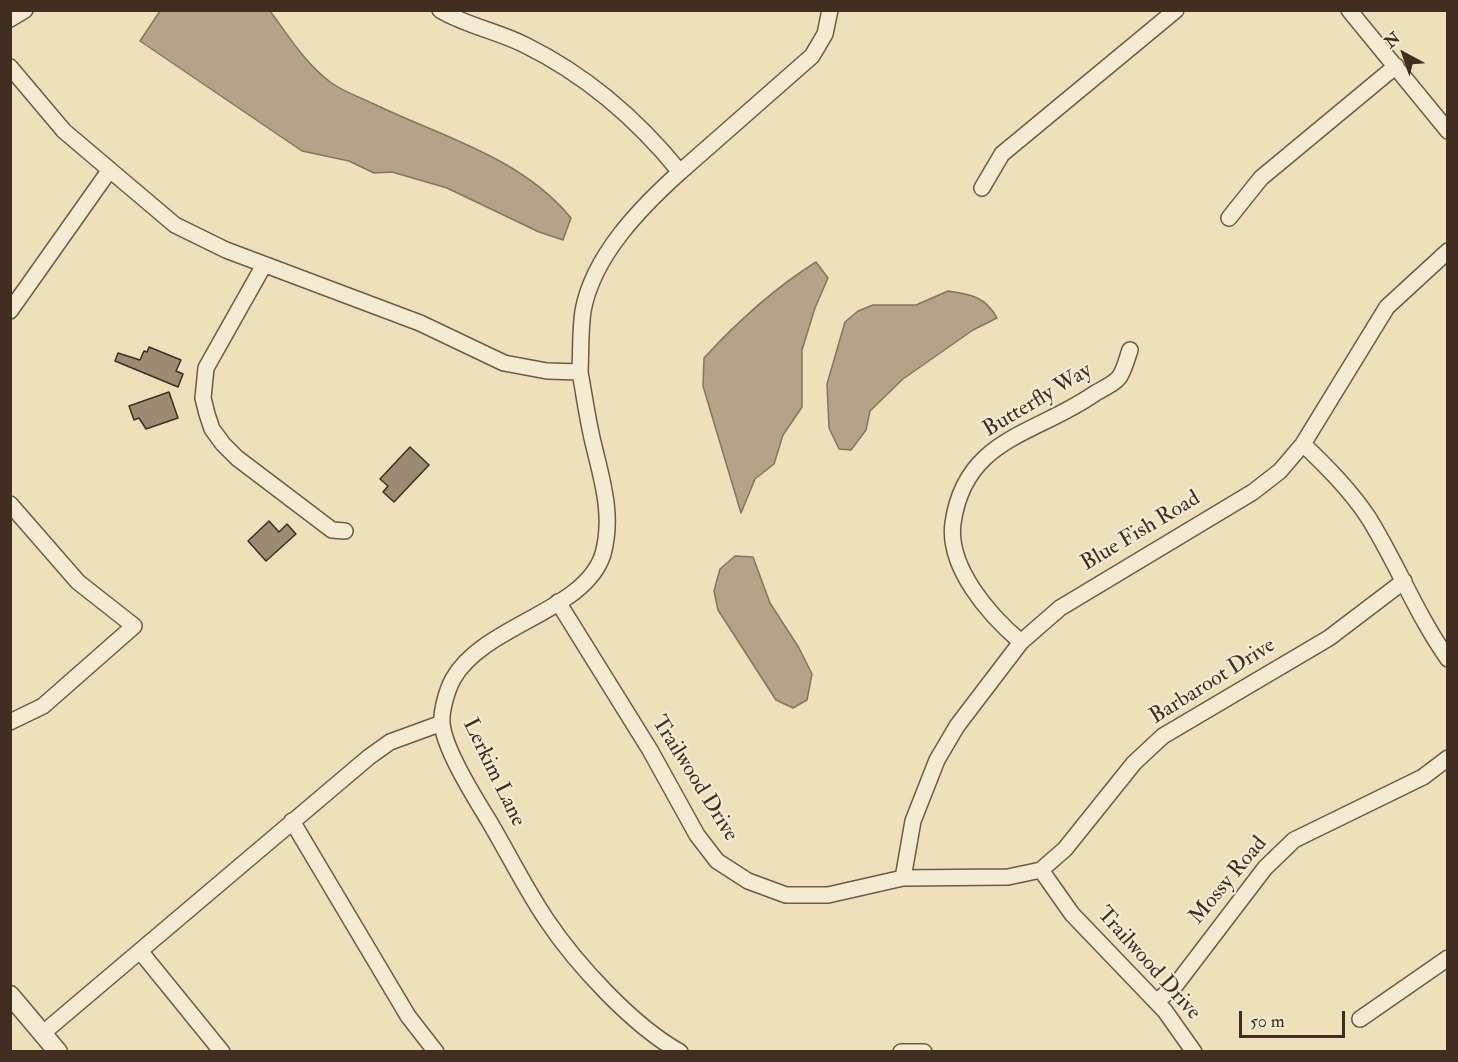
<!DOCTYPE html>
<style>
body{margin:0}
#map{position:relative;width:1458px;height:1062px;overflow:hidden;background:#efe0bc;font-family:"IM FELL Double Pica",serif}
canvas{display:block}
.frame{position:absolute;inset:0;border:12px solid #422d21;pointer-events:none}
.north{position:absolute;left:1374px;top:24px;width:60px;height:60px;-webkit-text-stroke:4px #f5ebd3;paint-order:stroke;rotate:320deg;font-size:16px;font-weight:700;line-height:24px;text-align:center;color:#422d21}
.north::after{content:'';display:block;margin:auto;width:21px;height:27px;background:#422d21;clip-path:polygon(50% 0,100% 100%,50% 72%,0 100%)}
.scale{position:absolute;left:1239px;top:1011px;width:106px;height:27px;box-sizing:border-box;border:3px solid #422d21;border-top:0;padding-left:8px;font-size:18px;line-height:21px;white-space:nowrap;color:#422d21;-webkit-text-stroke:4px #f5ebd3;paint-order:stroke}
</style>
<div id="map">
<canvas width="1458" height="1062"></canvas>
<div class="frame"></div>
<div class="north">N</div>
<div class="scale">50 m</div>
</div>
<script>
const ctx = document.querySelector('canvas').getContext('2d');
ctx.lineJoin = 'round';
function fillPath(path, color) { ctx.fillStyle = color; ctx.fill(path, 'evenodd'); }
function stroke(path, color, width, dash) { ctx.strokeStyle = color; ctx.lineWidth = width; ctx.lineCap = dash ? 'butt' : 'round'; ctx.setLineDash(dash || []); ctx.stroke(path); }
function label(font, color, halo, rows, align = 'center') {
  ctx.font = font + ' "IM FELL Double Pica",serif'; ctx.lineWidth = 4.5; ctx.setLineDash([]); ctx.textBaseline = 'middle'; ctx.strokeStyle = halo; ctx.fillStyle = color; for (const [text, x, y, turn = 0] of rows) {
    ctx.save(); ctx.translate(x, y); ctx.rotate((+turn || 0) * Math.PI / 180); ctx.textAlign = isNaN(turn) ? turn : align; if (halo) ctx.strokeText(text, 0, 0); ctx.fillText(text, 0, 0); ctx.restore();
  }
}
const water = new Path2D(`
 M160,11H270C288,35 305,63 329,81C341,91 360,97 374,104C442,137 521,157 571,218L563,240L539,232L447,188L392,172L374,173L349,161L302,151L140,41Z
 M816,262L828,278L815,308L802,350V407L783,435L774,464L755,479L741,513L703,386L704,358C738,321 773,289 816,262Z
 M948,291C970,294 986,297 997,318L973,330L903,379L870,411L866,430L851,450L839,449L829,428L827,384L845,322L858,311L873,305H916Z
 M735,556L753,557L770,603L799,648L812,674L807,700L793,708L776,700L718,610L714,591L720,569Z`);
fillPath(water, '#b4a387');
stroke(water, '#86745e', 1.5);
const building = new Path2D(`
 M149,347L181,360L176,371L183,374L178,387L115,361L118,353L140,360L144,351L147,352Z
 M169,392L178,418L146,429L139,418L134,420L129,406Z
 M410,447L429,465L394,502L383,492L388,486L380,479Z
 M269,521L279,532L287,524L296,534L266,561L248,541Z`);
fillPath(building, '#9c8a72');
stroke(building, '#422d21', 1.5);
const minor = new Path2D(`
 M440,10C467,26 497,31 525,45C586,75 637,119 680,172C640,208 593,256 583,311C580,331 581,352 580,372
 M1349,10L1448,131
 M10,19L25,10
 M10,67L64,131L175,225L226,250L420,323L504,363L547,371L580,372C584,394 587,416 592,438C601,477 614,514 603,554C585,612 484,624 453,679C447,690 441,711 442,723C444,749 475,798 489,821C508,853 525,888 546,919C576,964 633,1026 680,1052
 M680,172L812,56L825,34L830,10
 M982,188L1002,154L1176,10
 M1229,218L1261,178L1396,66
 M264,265L206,368L203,398L207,414L212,429L223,444L237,458L332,530L345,531
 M10,311L109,171
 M1303,444C1327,467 1350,490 1368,517C1397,563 1416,614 1448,659
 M10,504L78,582L134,626L43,706L10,722
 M558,602L650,750L697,835L717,861L748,881L786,895H828L903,878L1008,877L1041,870L1072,914L1165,1011L1194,1052
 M1021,642C989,615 947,567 953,523C965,438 1035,435 1094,394C1102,389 1116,383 1120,376C1125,368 1127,358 1130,350
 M292,821L408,1016L436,1052
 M1041,870L1065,849L1134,763L1163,736L1329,638L1404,581
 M903,878L913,821L937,760L957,726L1021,642L1060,608L1253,492L1280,471L1303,444L1387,307L1448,251
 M140,951L222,1052
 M1156,1002L1175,986L1265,868L1294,840L1423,777L1448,758
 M1360,1019L1448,958
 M43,1033L369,757L390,742L442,723
 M901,1052H924`);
const tertiary = new Path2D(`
 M10,995L58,1052`);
stroke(minor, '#6d5a48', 18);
stroke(tertiary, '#6d5a48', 21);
stroke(minor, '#f5ebd3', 15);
stroke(tertiary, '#f5ebd3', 18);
label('22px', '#422d21', '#f5ebd3', [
 ["Butterfly Way",1038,401,-31],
 ["Blue Fish Road",1141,532,-31],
 ["Barbaroot Drive",1213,682,-32],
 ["Lerkim Lane",493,773,64],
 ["Trailwood Drive",694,779,58],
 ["Mossy Road",1229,881,-50],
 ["Trailwood Drive",1148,964,48]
]);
</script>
